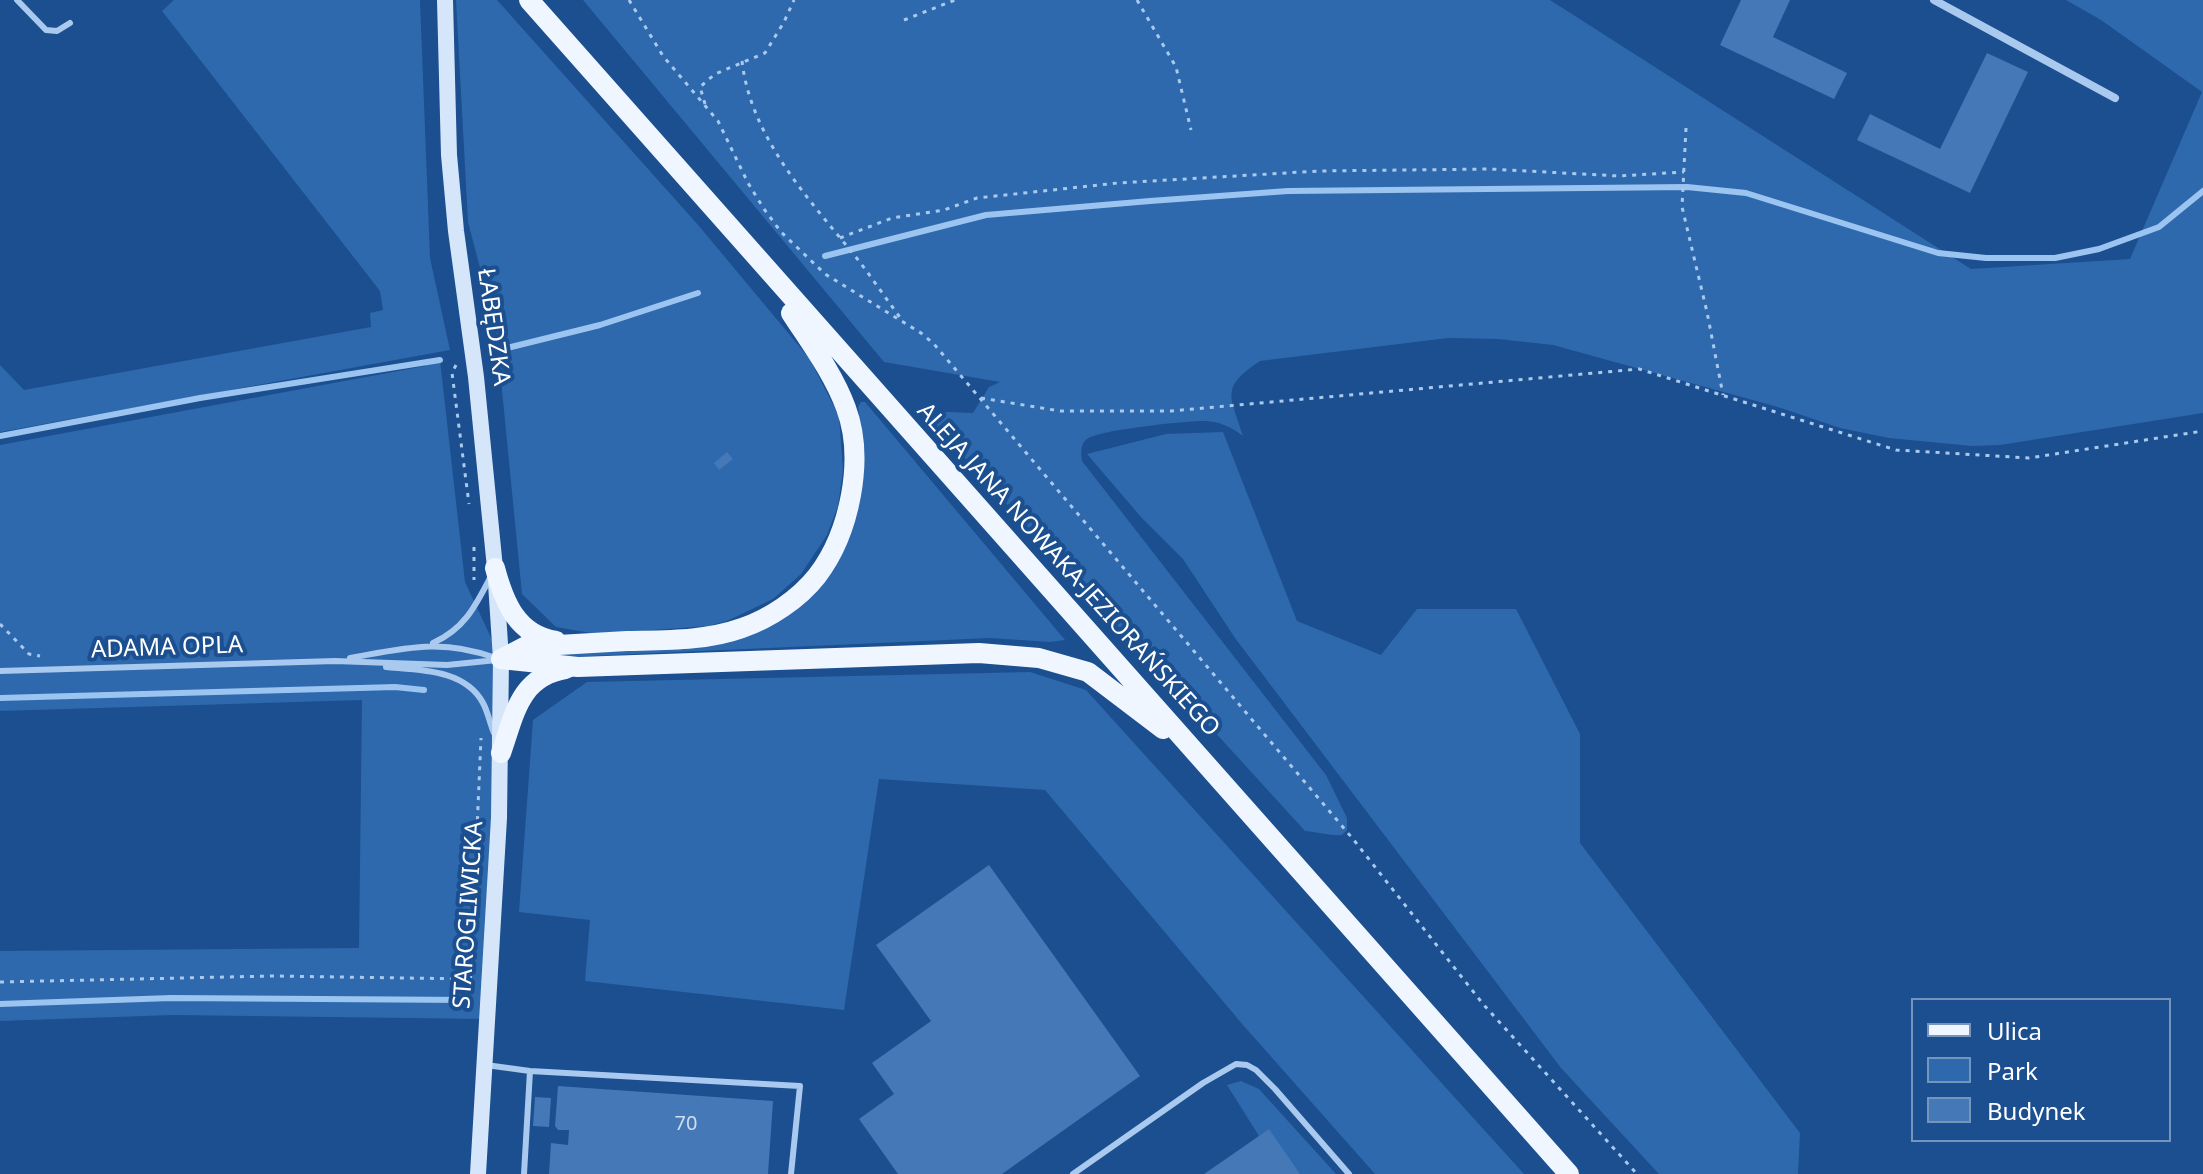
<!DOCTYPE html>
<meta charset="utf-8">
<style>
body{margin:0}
#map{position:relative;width:2203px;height:1174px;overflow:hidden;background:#1b4f8f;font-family:"Noto Sans",sans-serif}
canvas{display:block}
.legend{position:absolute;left:1911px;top:998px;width:260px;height:144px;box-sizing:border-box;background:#1b4f8f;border:2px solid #7695bc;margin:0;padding:10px 14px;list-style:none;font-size:24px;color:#fff}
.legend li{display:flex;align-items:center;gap:16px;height:40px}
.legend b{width:40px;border:2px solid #7695bc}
</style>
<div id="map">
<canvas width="2203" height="1174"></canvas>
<ul class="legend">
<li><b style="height:10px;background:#f0f6ff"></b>Ulica</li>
<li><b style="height:22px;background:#2e69ad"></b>Park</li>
<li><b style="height:22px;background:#4478b7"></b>Budynek</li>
</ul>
</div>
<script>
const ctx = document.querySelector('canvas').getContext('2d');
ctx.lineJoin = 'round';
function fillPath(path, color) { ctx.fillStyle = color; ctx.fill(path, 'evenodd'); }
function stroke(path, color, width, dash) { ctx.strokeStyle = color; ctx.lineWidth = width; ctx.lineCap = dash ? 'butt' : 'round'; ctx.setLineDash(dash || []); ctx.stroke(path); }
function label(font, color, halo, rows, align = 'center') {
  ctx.font = font + ' "Noto Sans",sans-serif'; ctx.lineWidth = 8; ctx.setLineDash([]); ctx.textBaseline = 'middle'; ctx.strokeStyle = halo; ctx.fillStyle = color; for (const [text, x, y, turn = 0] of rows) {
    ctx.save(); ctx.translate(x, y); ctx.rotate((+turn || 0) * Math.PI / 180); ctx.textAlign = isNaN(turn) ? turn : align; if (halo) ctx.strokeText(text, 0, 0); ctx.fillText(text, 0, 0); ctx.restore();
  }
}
fillPath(new Path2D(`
 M174,0H420L430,258L450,350L0,432V365L24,390L371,327L370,313L383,310L380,291L162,11Z
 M456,0H497L699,226L809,358L839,416L843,470L838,506L827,535L801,574L773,599L727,621L708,626L597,634L556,627L522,594L496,329L468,222Z
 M583,0H1550L1971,269L2130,259L2202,92L2101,20L2066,0H2203V413L2000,445L1972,446L1889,438L1840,428L1778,407L1553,345L1498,339L1448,338L1260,361C1220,388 1230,394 1243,436C1231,427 1219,421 1203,421C1186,421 1098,430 1087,439C1080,444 1081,453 1082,461L1326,775L1347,818V830L1342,835C1331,836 1317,832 1305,831L922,411L973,413L989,387L1000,382L884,362Z
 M440,360L465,582L501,659L486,1019L173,1015L0,1021V951L359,948L362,700L0,711V445L425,366L427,362Z
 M861,402H865L876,415L1065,640L1050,642L990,638L546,658L534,652L758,628L850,532L858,508L864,473L862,435L858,407Z
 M1223,432L1297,621L1381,655L1417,609H1516L1580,734V843L1800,1133L1798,1174H1659L1561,1068L1235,638L1183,559L1141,517L1087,454L1166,434Z
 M1030,672L1086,690L1524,1174H1375L1243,1025L1045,790L879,779L844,1010L585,981L590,920L519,912L533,720L587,682Z
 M1241,1081L1259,1089L1336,1174H1300L1259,1136L1227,1085Z`), '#2e69ad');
stroke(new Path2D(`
 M825,256L986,215L1150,201L1288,191L1687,187L1746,193L1938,253L1986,258H2055L2099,249L2159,227L2203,191
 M503,349L600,325L698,293
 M0,436L200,398L440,360
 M0,698L395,687L424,690
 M0,1004L171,998L469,1000`), '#9cc4f0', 6);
fillPath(new Path2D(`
 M1741,0H1790L1773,37L1847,73L1834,99L1720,45Z
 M1987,53L2028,72L1970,193L1857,140L1870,114L1940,149Z
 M727,452L733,459L719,470L714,463Z
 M989,865L1140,1076L1002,1174H898L859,1119L894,1094L872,1063L931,1021L876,945Z
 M558,1086L773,1101L768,1174H549L551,1143L568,1145L569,1130H558L555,1126Z
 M535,1097L551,1098L549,1127L533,1126Z
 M1269,1129L1300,1174H1204L1259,1136Z`), '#4478b7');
stroke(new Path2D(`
 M629,0L663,56L718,121L748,183L764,209L781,232L825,274L921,333L934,344L1353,839L1483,1004L1637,1174
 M1137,0L1176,67L1191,130
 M904,20L955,0
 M742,61C751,138 808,198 855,256C871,276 886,299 902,320
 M705,104L700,87L715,74L765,53L784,22L794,0
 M1686,128L1682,207L1707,312L1723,395
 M840,238L892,218L944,210L977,198L1118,183L1319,171L1490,169L1619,176L1684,172
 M456,365L452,373L469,504
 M981,398L1060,411H1171L1639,369L1896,450L2029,458L2203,431
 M474,547V580
 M0,624L29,654L40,656
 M0,982L272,976L472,979
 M470,990L481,738`), '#a9c9ee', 3, [4, 6]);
stroke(new Path2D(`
 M17,0L46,30L57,31L70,23
 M433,643C464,629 475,607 490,578
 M350,658C406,648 441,638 496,658
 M386,667C419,670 465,669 483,703C488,712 490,724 494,733
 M0,671L335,661L447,665L497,660
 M486,1065L530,1071L524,1174
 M530,1071L800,1086L791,1174
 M1073,1174L1203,1083L1236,1064L1247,1065L1256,1070L1275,1089L1349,1174`), '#a9c9ee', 6);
stroke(new Path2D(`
 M1934,0L2115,98`), '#a9c9ee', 8);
stroke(new Path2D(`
 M445,0L449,155L456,231L476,377L495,568L501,659L499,818L478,1174`), '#d6e6fa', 16);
stroke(new Path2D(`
 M529,0L1569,1174
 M495,568C504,602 517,635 556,641
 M501,659L578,667L979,653L1039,658L1088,672L1163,729
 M501,659L524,647C558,645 593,643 627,641C665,640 706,641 742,628C769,619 799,599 817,576C850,533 865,459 846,408C833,373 811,344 791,313
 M501,753C515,714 519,677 566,669`), '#f0f6ff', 20);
label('20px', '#d0dded', null, [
 ["70",686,1124]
]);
label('24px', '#fff', '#1b4f8f', [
 ["ŁABĘDZKA",493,327,82],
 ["ALEJA JANA NOWAKA-JEZIORAŃSKIEGO",1068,570,48],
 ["ADAMA OPLA",167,648,-2],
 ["STAROGLIWICKA",469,915,-86]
]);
</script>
